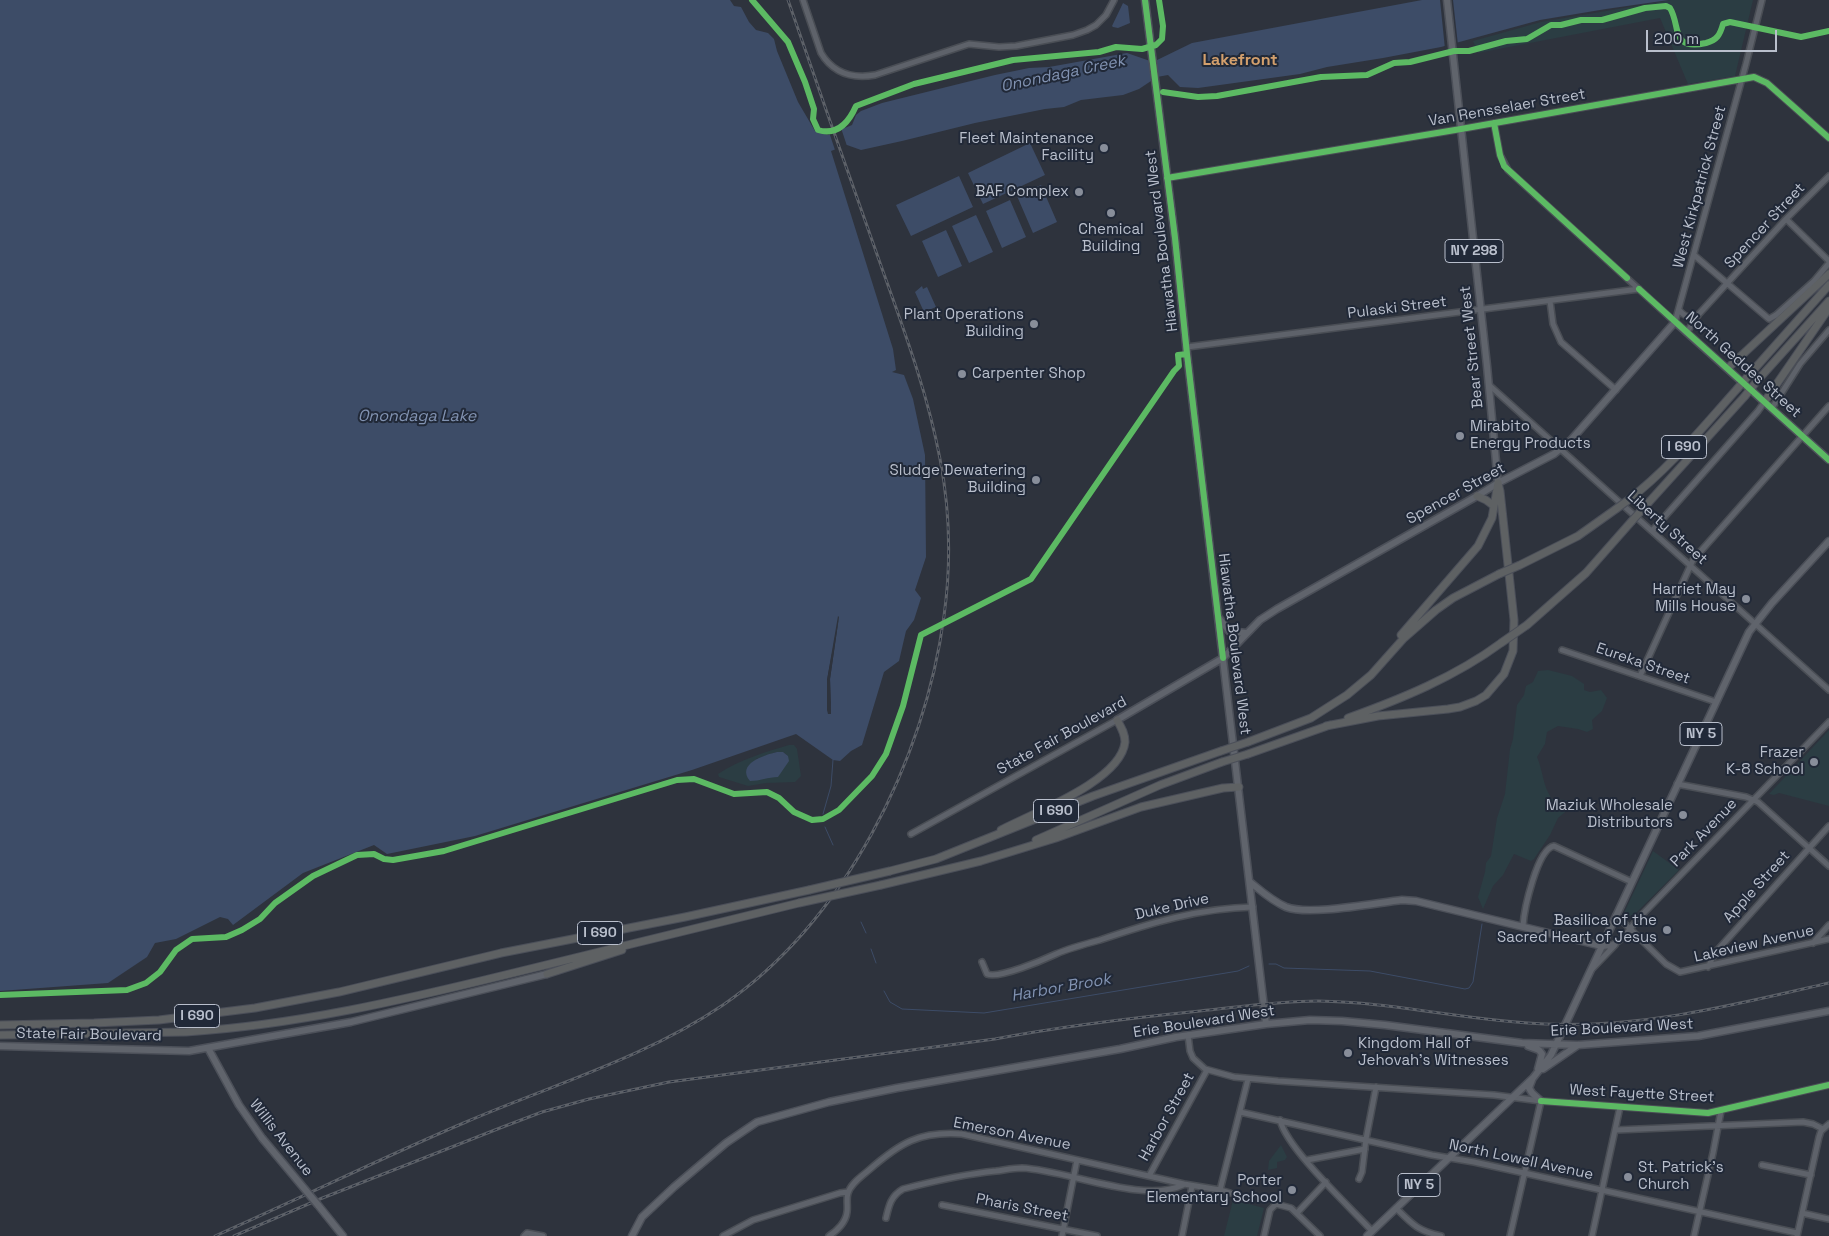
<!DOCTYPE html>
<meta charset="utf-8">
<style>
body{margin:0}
#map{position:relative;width:1829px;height:1236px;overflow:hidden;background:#2e333d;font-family:"Space Grotesk",sans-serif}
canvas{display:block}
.scale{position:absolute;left:1646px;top:30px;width:131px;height:22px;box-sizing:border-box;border:2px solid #b9bfcc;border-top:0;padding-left:6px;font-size:15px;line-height:18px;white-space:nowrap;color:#b9bfcc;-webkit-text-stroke:4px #212938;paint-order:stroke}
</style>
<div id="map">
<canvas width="1829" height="1236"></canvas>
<div class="scale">200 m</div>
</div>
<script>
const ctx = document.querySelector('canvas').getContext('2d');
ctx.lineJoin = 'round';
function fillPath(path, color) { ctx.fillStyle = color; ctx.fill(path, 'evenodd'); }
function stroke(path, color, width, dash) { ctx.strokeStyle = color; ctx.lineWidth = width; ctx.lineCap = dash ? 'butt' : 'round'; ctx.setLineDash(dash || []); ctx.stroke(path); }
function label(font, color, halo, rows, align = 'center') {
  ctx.font = font + ' "Space Grotesk",sans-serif'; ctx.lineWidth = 4; ctx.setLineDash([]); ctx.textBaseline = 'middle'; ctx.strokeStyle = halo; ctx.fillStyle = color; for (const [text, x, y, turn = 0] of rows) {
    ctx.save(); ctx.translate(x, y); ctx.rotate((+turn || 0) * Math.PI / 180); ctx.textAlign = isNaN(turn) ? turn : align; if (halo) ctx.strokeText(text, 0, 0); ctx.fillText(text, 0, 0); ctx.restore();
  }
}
fillPath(new Path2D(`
 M1671,0H1753L1735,76L1688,84L1660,18L1478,53L1473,41L1541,22Z
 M1548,670L1572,676L1584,684V690L1590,692L1601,690L1607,698L1602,711L1592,720L1593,729L1587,732L1578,729L1558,726L1547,732L1545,744L1537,757C1543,771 1543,787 1552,799L1578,801L1585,803L1584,807L1570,808L1558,818L1550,835L1534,859L1531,861L1514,854L1503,875L1493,886L1483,909L1478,897L1485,872L1486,863L1491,856L1497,818L1505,794L1510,749L1513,739L1517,705L1524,695L1526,686L1533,682L1538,671Z
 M1829,730V806L1779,793L1774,795L1769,794Z
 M789,745H794L797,749L801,776L795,782L766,783L748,786L719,777L718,774C739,760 765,752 789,745ZM777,752H783L788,756L778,777H769L756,759Z
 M1653,851L1679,870L1635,914L1625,918L1623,915Z
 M1281,1145L1287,1157L1285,1160L1277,1162V1168L1268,1170L1269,1161Z
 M1233,1200L1264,1208L1257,1236H1224Z`), '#2b3d43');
fillPath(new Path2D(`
 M0,0H730L734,6L741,7L749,22L756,30L768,33L774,39L777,51L798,102L815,131L828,135L852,125L856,115L861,111L882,103L995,75L1029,68L1049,67L1127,53L1153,62L1192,43L1422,0H1669L1606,9L1540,20L1441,47L1383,58L1327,67L1300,74L1198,88L1180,87L1168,75L1157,77L1139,89L1123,95L1081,100L1064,107L1045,109L975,123L902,141L861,150L847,145L831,151L893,349L896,370L892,372L904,375L913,399L925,455L926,557L915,590L921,598L914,620L906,631L899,661L884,672L862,745L851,751L840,761L833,760L796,734L692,770L475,836L387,854L374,845L303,873L233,925L228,919L220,917L176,939L155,943L147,957L108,983L0,991ZM839,616L830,679L831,711L827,680Z
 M1123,3L1128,6L1130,23L1118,28L1113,27L1112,26Z
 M1030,143L1045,175L983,204L968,173Z
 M959,176L973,207L911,236L896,205Z
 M1041,185L1057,222L1033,233L1017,196Z
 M1010,200L1026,237L1002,248L986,211Z
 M976,215L993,252L969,263L952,226Z
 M946,230L962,266L938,277L922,241Z
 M922,286L923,289L927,287L936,307L924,312L915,292Z
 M777,752H783L788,756L789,761L778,777C768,777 760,781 750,781C736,764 764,755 777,752Z`), '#3d4c67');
fillPath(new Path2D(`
 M1440,0H1453L1458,45L1445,49Z
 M841,128L847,146L835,150L829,132Z
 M838,616L839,617L830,679L831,711V714H828L827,710V680Z`), '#2e333d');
stroke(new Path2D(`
 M823,814L831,786L833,760
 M825,827L833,845
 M861,922L866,933
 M871,949L876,963
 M1269,964H1276L1284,968L1370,971L1465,989L1469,988L1473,982L1482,924
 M884,991L890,1002L902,1009L984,1013L1238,971L1249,966`), '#3d4c67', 1);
const minor = new Path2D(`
 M803,0L821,53C833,73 852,79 875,75L969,44L999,47L1016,46L1073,35L1087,30L1096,25L1106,15L1114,0
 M1494,123L1500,155L1508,170L1675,322L1746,64L1762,0
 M1167,178L1461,129L1754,77L1767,83L1829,138
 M1786,219L1829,261
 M1694,255L1769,319L1776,315L1814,281L1829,263
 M1550,301L1553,324L1561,342L1616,390
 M1679,310C1685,317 1689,318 1698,315
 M1687,332L1698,315L1786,219L1829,176
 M1187,347L1639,289
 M1489,385L1829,690
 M1772,408L1800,364L1829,330
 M1652,531L1758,411L1765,401
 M1562,650L1716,702
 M1640,676L1693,560L1829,406
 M1677,784L1746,797L1758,802L1829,866
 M911,834L1117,720
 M1616,915L1666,964L1680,972L1829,939
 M1523,926C1524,910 1537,849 1554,846L1632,882
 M1813,943L1829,925
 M1602,946C1617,948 1628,932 1636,921L1829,722
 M982,962L987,974C999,979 1043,960 1056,954C1070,948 1085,944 1100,940C1150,923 1200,908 1253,907
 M1708,967L1715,953L1829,826
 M1593,968L1615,945
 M1188,1035L1190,1051L1193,1058L1205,1069L1234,1077L1278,1081L1494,1095L1541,1101L1708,1113L1829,1085
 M1240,1112L1432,1155L1474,1162L1797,1233
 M1280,1120C1287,1149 1350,1207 1372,1231
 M1616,1130L1803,1122L1813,1124L1823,1129
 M1307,1160L1365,1149
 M1762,1165L1811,1175
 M1149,1176L1207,1070
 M1359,1179L1362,1172L1366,1139L1376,1087
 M1220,1190L1248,1079
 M942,1205L1097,1236
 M1396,1208C1412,1224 1418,1231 1441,1236
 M1297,1213L1326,1182
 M1802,1213L1829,1219
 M886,1218C889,1205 891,1196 903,1189C934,1181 964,1174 996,1171C1004,1170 1014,1168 1022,1168C1067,1170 1143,1204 1183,1185
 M524,1236L527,1233L543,1236
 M723,1236L753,1220L840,1193L848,1192
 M829,1236C837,1231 846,1222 847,1212C848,1206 846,1199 848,1193C851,1183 862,1176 869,1170C900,1143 919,1131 962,1134L1184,1184L1220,1190L1230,1193
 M1062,1236L1077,1160
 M1182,1236L1192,1186
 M1264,1236L1270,1210L1276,1204L1291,1208L1320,1236
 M1510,1236L1541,1101
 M1592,1236L1620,1107
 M1694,1236L1713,1153L1721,1111
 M1797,1236L1819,1137L1821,1131L1829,1124`);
const major = new Path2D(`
 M1145,0L1175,238L1187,354L1266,1024
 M1447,0L1487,366L1498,483
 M1219,618L1229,631L1246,633
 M1117,720L1223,658L1260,620L1277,609L1477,496L1498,483L1554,454L1571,440L1675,322L1829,460
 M1250,882C1261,891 1272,901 1286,907C1309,916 1375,903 1402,900L1416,901L1602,946
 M0,1046L189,1051L351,1022L547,974
 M1528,1046L1539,1050L1542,1054L1538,1069
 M208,1048L239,1105L262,1138
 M1543,1069L1578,1045
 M1532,1080L1529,1088L1532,1093L1541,1101
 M318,1205L343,1236
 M632,1236L642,1217L674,1187L726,1143L757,1122L829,1102L897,1088L1120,1049L1176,1037L1266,1024L1310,1020L1342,1021L1385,1025L1522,1043L1578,1045L1698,1036L1829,1011
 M1367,1236L1533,1078L1551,1055L1566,1023L1749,632L1772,603L1829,541`);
const highway = new Path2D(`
 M1728,368L1829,274
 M1749,375L1829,285
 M1757,381L1829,301
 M1765,401L1829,308
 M1477,496L1486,500L1494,506
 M1627,501C1669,469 1702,428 1737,389
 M1640,512L1745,396
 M1520,565L1578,536L1616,509
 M1527,625L1586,573L1631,522
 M1401,635L1478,546L1492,518L1498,483
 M1348,718C1401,699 1455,677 1501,643
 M1326,726L1378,716L1448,709L1460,707L1476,701L1486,695L1504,674L1513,651L1514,620L1500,491L1498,483
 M1248,742L1311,718L1347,695L1371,675L1404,638L1436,610L1453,598L1499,574
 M1248,754L1330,725
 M1001,830C1033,813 1121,781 1125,742C1125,733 1121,727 1117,720
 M1036,840L1160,785L1222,762
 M890,871L936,859L1093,796L1221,751
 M881,885L981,861L1056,838L1141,807L1223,788L1239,787
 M547,974L622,950
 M0,1025L94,1023L159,1020L255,1008L339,992L501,953L685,917L809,890
 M0,1035L186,1032C296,1025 403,1000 509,974C606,950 703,926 799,903`);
stroke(minor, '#4a4e55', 8);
stroke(major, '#4c5059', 9);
stroke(highway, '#4b4f59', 9);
stroke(minor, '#5e626a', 5);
stroke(major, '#60646c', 6);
stroke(highway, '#5e6163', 7);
const rail = new Path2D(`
 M215,1236C299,1199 381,1158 466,1122C552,1085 645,1058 723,1005C845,921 925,760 944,616C951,565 950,510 940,459C927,390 902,325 879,260C848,173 818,87 788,0
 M234,1236L320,1199L500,1128L542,1112L589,1099L669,1082L995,1039C1063,1026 1131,1018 1200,1011C1239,1007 1279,1001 1318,1001C1394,1002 1469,1021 1545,1024C1644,1028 1734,1005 1829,983`);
stroke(rail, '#5d6168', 3);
stroke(rail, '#212938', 1, [4]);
const majorBridge = new Path2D(`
 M262,1138L318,1205`);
const highwayBridge = new Path2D(`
 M1737,389L1749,375
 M1745,396L1757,381
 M1616,509L1627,501
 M1631,522L1640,512
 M1499,574L1520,565
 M1501,643L1527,625
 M1221,751L1248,742
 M1222,762L1248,754
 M809,890L890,871
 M799,903L881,885`);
stroke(majorBridge, '#4c5059', 9, []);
stroke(highwayBridge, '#4b4f59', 9, []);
stroke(majorBridge, '#60646c', 6);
stroke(highwayBridge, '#5e6163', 7);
stroke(new Path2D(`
 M752,0L788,42L805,82L814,109L813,119L818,130C838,136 849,122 856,106L914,84L1013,60L1099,52L1116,47L1142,49L1156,45L1162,39L1163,26L1159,0
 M1145,0L1175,238L1187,354L1223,658
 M1163,92L1198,97L1217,96L1321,77L1367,75L1394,63L1410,62L1454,51H1469L1506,41L1527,39L1551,25H1561L1581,20H1602L1645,8L1666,6L1670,8C1681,26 1670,51 1706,43C1717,40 1720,35 1723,24L1730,22L1801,37L1829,31
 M1494,123L1500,155L1504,166L1627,278
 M1167,178L1461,129L1754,77L1767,83L1829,138
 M1639,289L1829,460
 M0,995L127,990L146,983L160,972L176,950L192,939L226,937L242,930L260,919L275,903L313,876L357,855L374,854L384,859L393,860L444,851L677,780L694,779L734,794L767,792L779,798L794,812L812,820L823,819L839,810L872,776L886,754L903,706L921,635L1031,579L1174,371L1179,366L1178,355L1187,354
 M1541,1101L1708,1113L1829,1085`), '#5cba63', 6);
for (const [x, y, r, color] of [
 [1104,148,5,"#888e9a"],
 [1079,192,5,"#888e9a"],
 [1111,213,5,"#888e9a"],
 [1034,324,5,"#888e9a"],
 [962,374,5,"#888e9a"],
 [1460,436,5,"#888e9a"],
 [1036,480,5,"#888e9a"],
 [1746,599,5,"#888e9a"],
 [1814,762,5,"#888e9a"],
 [1683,815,5,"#888e9a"],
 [1667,930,5,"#888e9a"],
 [1348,1053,5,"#888e9a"],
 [1628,1177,5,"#888e9a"],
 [1292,1190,5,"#888e9a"]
]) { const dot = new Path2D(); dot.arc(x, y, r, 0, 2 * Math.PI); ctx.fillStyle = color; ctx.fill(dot); stroke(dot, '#212938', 2); }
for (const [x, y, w] of [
 [1474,251,58],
 [1684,447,45],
 [1701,734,42],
 [1056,811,45],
 [600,933,45],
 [197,1016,45],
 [1419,1185,42]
]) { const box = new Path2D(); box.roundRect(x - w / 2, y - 11.5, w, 23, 4); ctx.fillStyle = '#212938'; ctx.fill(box); stroke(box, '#b9bfcc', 1); }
label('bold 14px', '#b9bfcc', null, [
 ["NY 298",1474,251],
 ["I 690",1684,447],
 ["NY 5",1701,734],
 ["I 690",1056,811],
 ["I 690",600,933],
 ["I 690",197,1016],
 ["NY 5",1419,1185]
]);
label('15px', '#b9bfcc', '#212938', [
 ["Van Rensselaer Street",1507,108,-10],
 ["West Kirkpatrick Street",1700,187,-75],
 ["Spencer Street",1765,226,-47],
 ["Hiawatha Boulevard West",1162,241,-97],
 ["Pulaski Street",1397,308,-7],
 ["Bear Street West",1472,347,-96],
 ["North Geddes Street",1743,365,42],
 ["Spencer Street",1456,494,-29],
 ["Liberty Street",1667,528,42],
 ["Hiawatha Boulevard West",1234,644,83],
 ["Eureka Street",1643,664,19],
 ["State Fair Boulevard",1062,736,-29],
 ["Park Avenue",1704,833,-46],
 ["Apple Street",1757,887,-48],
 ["Duke Drive",1172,907,-13],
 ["Lakeview Avenue",1754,944,-13],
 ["Erie Boulevard West",1204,1022,-9],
 ["Erie Boulevard West",1622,1028,-3],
 ["State Fair Boulevard",89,1035,1],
 ["West Fayette Street",1642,1094,3],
 ["Harbor Street",1167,1117,-61],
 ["Emerson Avenue",1012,1134,11],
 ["Willis Avenue",281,1138,52],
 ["North Lowell Avenue",1521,1160,12],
 ["Pharis Street",1022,1208,11]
]);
label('15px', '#b9bfcc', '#212938', [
 ["Fleet Maintenance",1094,139],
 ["Facility",1094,156],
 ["BAF Complex",1069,192],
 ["Chemical",1111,230,"center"],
 ["Building",1111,247,"center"],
 ["Plant Operations",1024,315],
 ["Building",1024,332],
 ["Carpenter Shop",972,374,"left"],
 ["Mirabito",1470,427,"left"],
 ["Energy Products",1470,444,"left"],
 ["Sludge Dewatering",1026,471],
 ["Building",1026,488],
 ["Harriet May",1736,590],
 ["Mills House",1736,607],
 ["Frazer",1804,753],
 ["K-8 School",1804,770],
 ["Maziuk Wholesale",1673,806],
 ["Distributors",1673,823],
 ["Basilica of the",1657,921],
 ["Sacred Heart of Jesus",1657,938],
 ["Kingdom Hall of",1358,1044,"left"],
 ["Jehovah’s Witnesses",1358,1061,"left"],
 ["St. Patrick's",1638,1168,"left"],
 ["Church",1638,1185,"left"],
 ["Porter",1282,1181],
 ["Elementary School",1282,1198]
], 'right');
label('bold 16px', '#d4a06d', '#212938', [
 ["Lakefront",1240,61]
]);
label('italic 16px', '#8293b2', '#212938', [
 ["Onondaga Creek",1063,74,-12],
 ["Onondaga Lake",417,417],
 ["Harbor Brook",1061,988,-10]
]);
</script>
